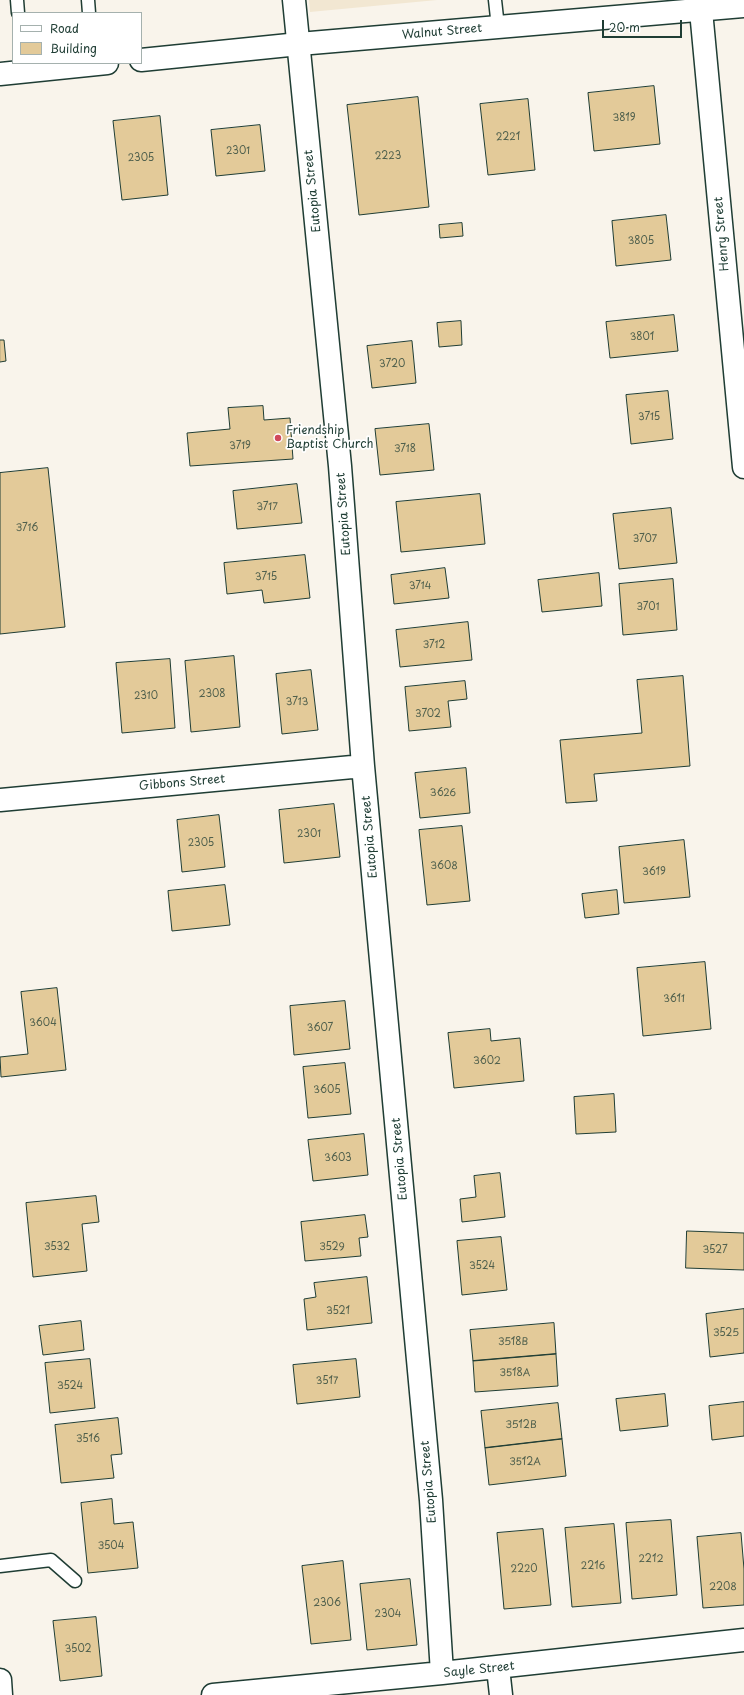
<!DOCTYPE html>
<style>
body{margin:0}
#map{position:relative;width:744px;height:1695px;overflow:hidden;background:#f9f4eb;font-family:"Playpen Sans",sans-serif}
canvas{display:block}
.legend{position:absolute;left:12px;top:12px;width:130px;height:52px;box-sizing:border-box;background:#fff;border:1px solid #a5b1ae;margin:0;padding:5px 7px;list-style:none;font-size:12px;color:#1f3d34}
.legend li{display:flex;align-items:center;gap:8px;height:20px}
.legend b{width:20px;border:1px solid #a5b1ae}
.scale{position:absolute;left:602px;top:20px;width:80px;height:18px;box-sizing:border-box;border:2px solid #1f3d34;border-top:0;padding-left:5px;font-size:12px;line-height:14px;white-space:nowrap;color:#1f3d34;-webkit-text-stroke:3px #fff;paint-order:stroke}
</style>
<div id="map">
<canvas width="744" height="1695"></canvas>
<ul class="legend">
<li><b style="height:5px;background:#fff"></b>Road</li>
<li><b style="height:11px;background:#e3ca99"></b>Building</li>
</ul>
<div class="scale">20 m</div>
</div>
<script>
const ctx = document.querySelector('canvas').getContext('2d');
ctx.lineJoin = 'round';
function fillPath(path, color) { ctx.fillStyle = color; ctx.fill(path, 'evenodd'); }
function stroke(path, color, width, dash) { ctx.strokeStyle = color; ctx.lineWidth = width; ctx.lineCap = dash ? 'butt' : 'round'; ctx.setLineDash(dash || []); ctx.stroke(path); }
function label(font, color, halo, rows, align = 'center') {
  ctx.font = font + ' "Playpen Sans",sans-serif'; ctx.lineWidth = 3.5; ctx.setLineDash([]); ctx.textBaseline = 'middle'; ctx.strokeStyle = halo; ctx.fillStyle = color; for (const [text, x, y, turn = 0] of rows) {
    ctx.save(); ctx.translate(x, y); ctx.rotate((+turn || 0) * Math.PI / 180); ctx.textAlign = isNaN(turn) ? turn : align; if (halo) ctx.strokeText(text, 0, 0); ctx.fillText(text, 0, 0); ctx.restore();
  }
}
fillPath(new Path2D(`
 M309,0H437L310,12Z`), '#f2e7d2');
const building = new Path2D(`
 M654,86L660,144L594,151L588,93Z
 M418,97L429,207L359,215L347,105Z
 M528,99L535,170L488,175L480,104Z
 M160,116L168,195L122,200L113,121Z
 M260,125L265,171L216,176L211,130Z
 M666,215L671,260L616,266L612,221Z
 M462,223L463,236L440,238L439,225Z
 M674,315L678,351L610,358L606,322Z
 M461,321L462,345L439,347L437,323Z
 M0,340H4L6,361L0,362Z
 M412,341L416,383L372,388L367,346Z
 M668,391L673,439L631,444L626,395Z
 M263,406L264,420L290,418L293,459L190,466L187,433L230,429L228,408Z
 M429,424L434,470L380,475L375,429Z
 M48,468L65,627L0,634V473Z
 M297,484L302,523L237,529L233,491Z
 M480,494L485,544L401,552L396,502Z
 M671,508L677,563L619,569L613,514Z
 M305,555L310,598L264,603L262,590L227,594L224,563Z
 M445,568L449,598L394,604L391,575Z
 M599,573L602,606L542,612L538,580Z
 M673,579L677,630L623,635L619,584Z
 M468,622L472,660L400,667L396,630Z
 M234,656L240,727L191,732L185,661Z
 M170,659L175,728L122,733L116,663Z
 M311,670L318,730L282,734L276,674Z
 M683,676L690,766L594,774L597,801L566,803L560,740L642,733L637,680Z
 M465,681L467,699L448,701L451,727L409,731L405,687Z
 M466,768L470,813L420,818L415,773Z
 M334,804L340,857L284,863L279,810Z
 M219,815L225,867L182,872L177,820Z
 M462,826L470,901L427,905L419,830Z
 M684,840L690,897L624,903L619,847Z
 M225,885L230,925L172,931L168,891Z
 M617,890L619,914L585,918L582,894Z
 M705,962L711,1029L643,1036L637,968Z
 M57,988L66,1070L1,1077L0,1057L28,1054L21,992Z
 M345,1001L350,1049L294,1055L290,1006Z
 M490,1029L491,1041L520,1038L524,1081L454,1088L448,1033Z
 M345,1063L351,1114L308,1118L303,1067Z
 M614,1094L616,1132L576,1134L574,1097Z
 M364,1134L368,1175L313,1181L308,1140Z
 M500,1173L505,1217L462,1222L460,1199L476,1197L474,1176Z
 M96,1196L99,1222L82,1224L87,1271L33,1277L26,1203Z
 M365,1215L368,1237L359,1238L361,1256L305,1261L301,1222Z
 M687,1231L744,1233V1270L686,1268Z
 M501,1237L507,1290L462,1295L457,1241Z
 M367,1277L372,1323L307,1330L304,1299L316,1297L314,1283Z
 M744,1309V1353L710,1357L706,1314Z
 M81,1321L84,1350L43,1355L39,1326Z
 M554,1323L556,1354L473,1361L470,1330Z
 M556,1354L558,1386L475,1392L473,1361Z
 M90,1359L95,1408L50,1413L45,1363Z
 M356,1359L360,1397L297,1404L293,1365Z
 M665,1394L668,1426L620,1431L616,1399Z
 M744,1402V1436L712,1440L709,1406Z
 M558,1403L562,1439L485,1448L481,1411Z
 M118,1418L122,1454L111,1455L114,1478L61,1483L55,1425Z
 M562,1439L566,1476L489,1485L485,1448Z
 M112,1499L114,1524L133,1522L138,1568L88,1573L81,1503Z
 M671,1520L677,1595L632,1599L626,1523Z
 M614,1524L621,1603L572,1607L565,1528Z
 M543,1529L551,1605L504,1609L497,1533Z
 M741,1533L744,1569V1605L703,1608L697,1537Z
 M343,1561L351,1640L311,1644L302,1566Z
 M410,1579L417,1645L367,1650L360,1584Z
 M96,1617L102,1676L60,1681L53,1621Z`);
fillPath(building, '#e3ca99');
stroke(building, '#1f3d34', 1);
const service = new Path2D(`
 M17,0L18,13
 M88,0L89,13
 M495,0L498,27
 M0,1566L51,1560L75,1581`);
const minor = new Path2D(`
 M294,0L340,466L363,766L431,1500L442,1673
 M700,0L744,467
 M0,800L363,766
 M498,1668L501,1695
 M213,1695L442,1673L744,1640`);
const tertiary = new Path2D(`
 M141,60L299,44L744,6
 M0,74L107,63`);
const secondary = new Path2D(`
 M0,1680L1,1695`);
stroke(service, '#1f3d34', 15);
stroke(minor, '#1f3d34', 25);
stroke(tertiary, '#1f3d34', 25);
stroke(secondary, '#1f3d34', 25);
stroke(service, '#fff', 12);
stroke(minor, '#fff', 22);
stroke(tertiary, '#fff', 22);
stroke(secondary, '#fff', 22);
for (const [x, y, r, color] of [
 [278,438,4,"#d1495b"]
]) { const dot = new Path2D(); dot.arc(x, y, r, 0, 2 * Math.PI); ctx.fillStyle = color; ctx.fill(dot); stroke(dot, '#fff', 1.5); }
label('10px', '#50604d', null, [
 ["3819",624,118],
 ["2221",508,137],
 ["2301",238,151],
 ["2223",388,156],
 ["2305",141,158],
 ["3805",641,241],
 ["3801",642,337],
 ["3720",392,364],
 ["3715",649,417],
 ["3719",240,446],
 ["3718",405,449],
 ["3717",267,507],
 ["3716",27,528],
 ["3707",645,539],
 ["3715",266,577],
 ["3714",420,586],
 ["3701",648,607],
 ["3712",434,645],
 ["2308",212,694],
 ["2310",146,696],
 ["3713",297,702],
 ["3702",428,714],
 ["3626",443,793],
 ["2301",309,834],
 ["2305",201,843],
 ["3608",444,866],
 ["3619",654,872],
 ["3611",674,999],
 ["3604",43,1023],
 ["3607",320,1028],
 ["3602",487,1061],
 ["3605",327,1090],
 ["3603",338,1158],
 ["3532",57,1247],
 ["3529",332,1247],
 ["3527",715,1250],
 ["3524",482,1266],
 ["3521",338,1311],
 ["3525",726,1333],
 ["3518B",513,1342],
 ["3518A",515,1373],
 ["3517",327,1381],
 ["3524",70,1386],
 ["3512B",521,1425],
 ["3516",88,1439],
 ["3512A",525,1462],
 ["3504",111,1546],
 ["2212",651,1559],
 ["2216",593,1566],
 ["2220",524,1569],
 ["2208",723,1587],
 ["2306",327,1603],
 ["2304",388,1614],
 ["3502",78,1649]
]);
label('12px', '#1f3d34', '#fff', [
 ["Walnut Street",442,32,-5],
 ["Eutopia Street",313,191,-96],
 ["Henry Street",722,234,-95],
 ["Eutopia Street",344,514,-94],
 ["Gibbons Street",182,783,-5],
 ["Eutopia Street",370,837,-95],
 ["Eutopia Street",400,1159,-95],
 ["Eutopia Street",429,1482,-95],
 ["Sayle Street",479,1670,-6]
]);
label('12px', '#1f3d34', '#fff', [
 ["Friendship",286,431],
 ["Baptist Church",286,445]
], 'left');
</script>
